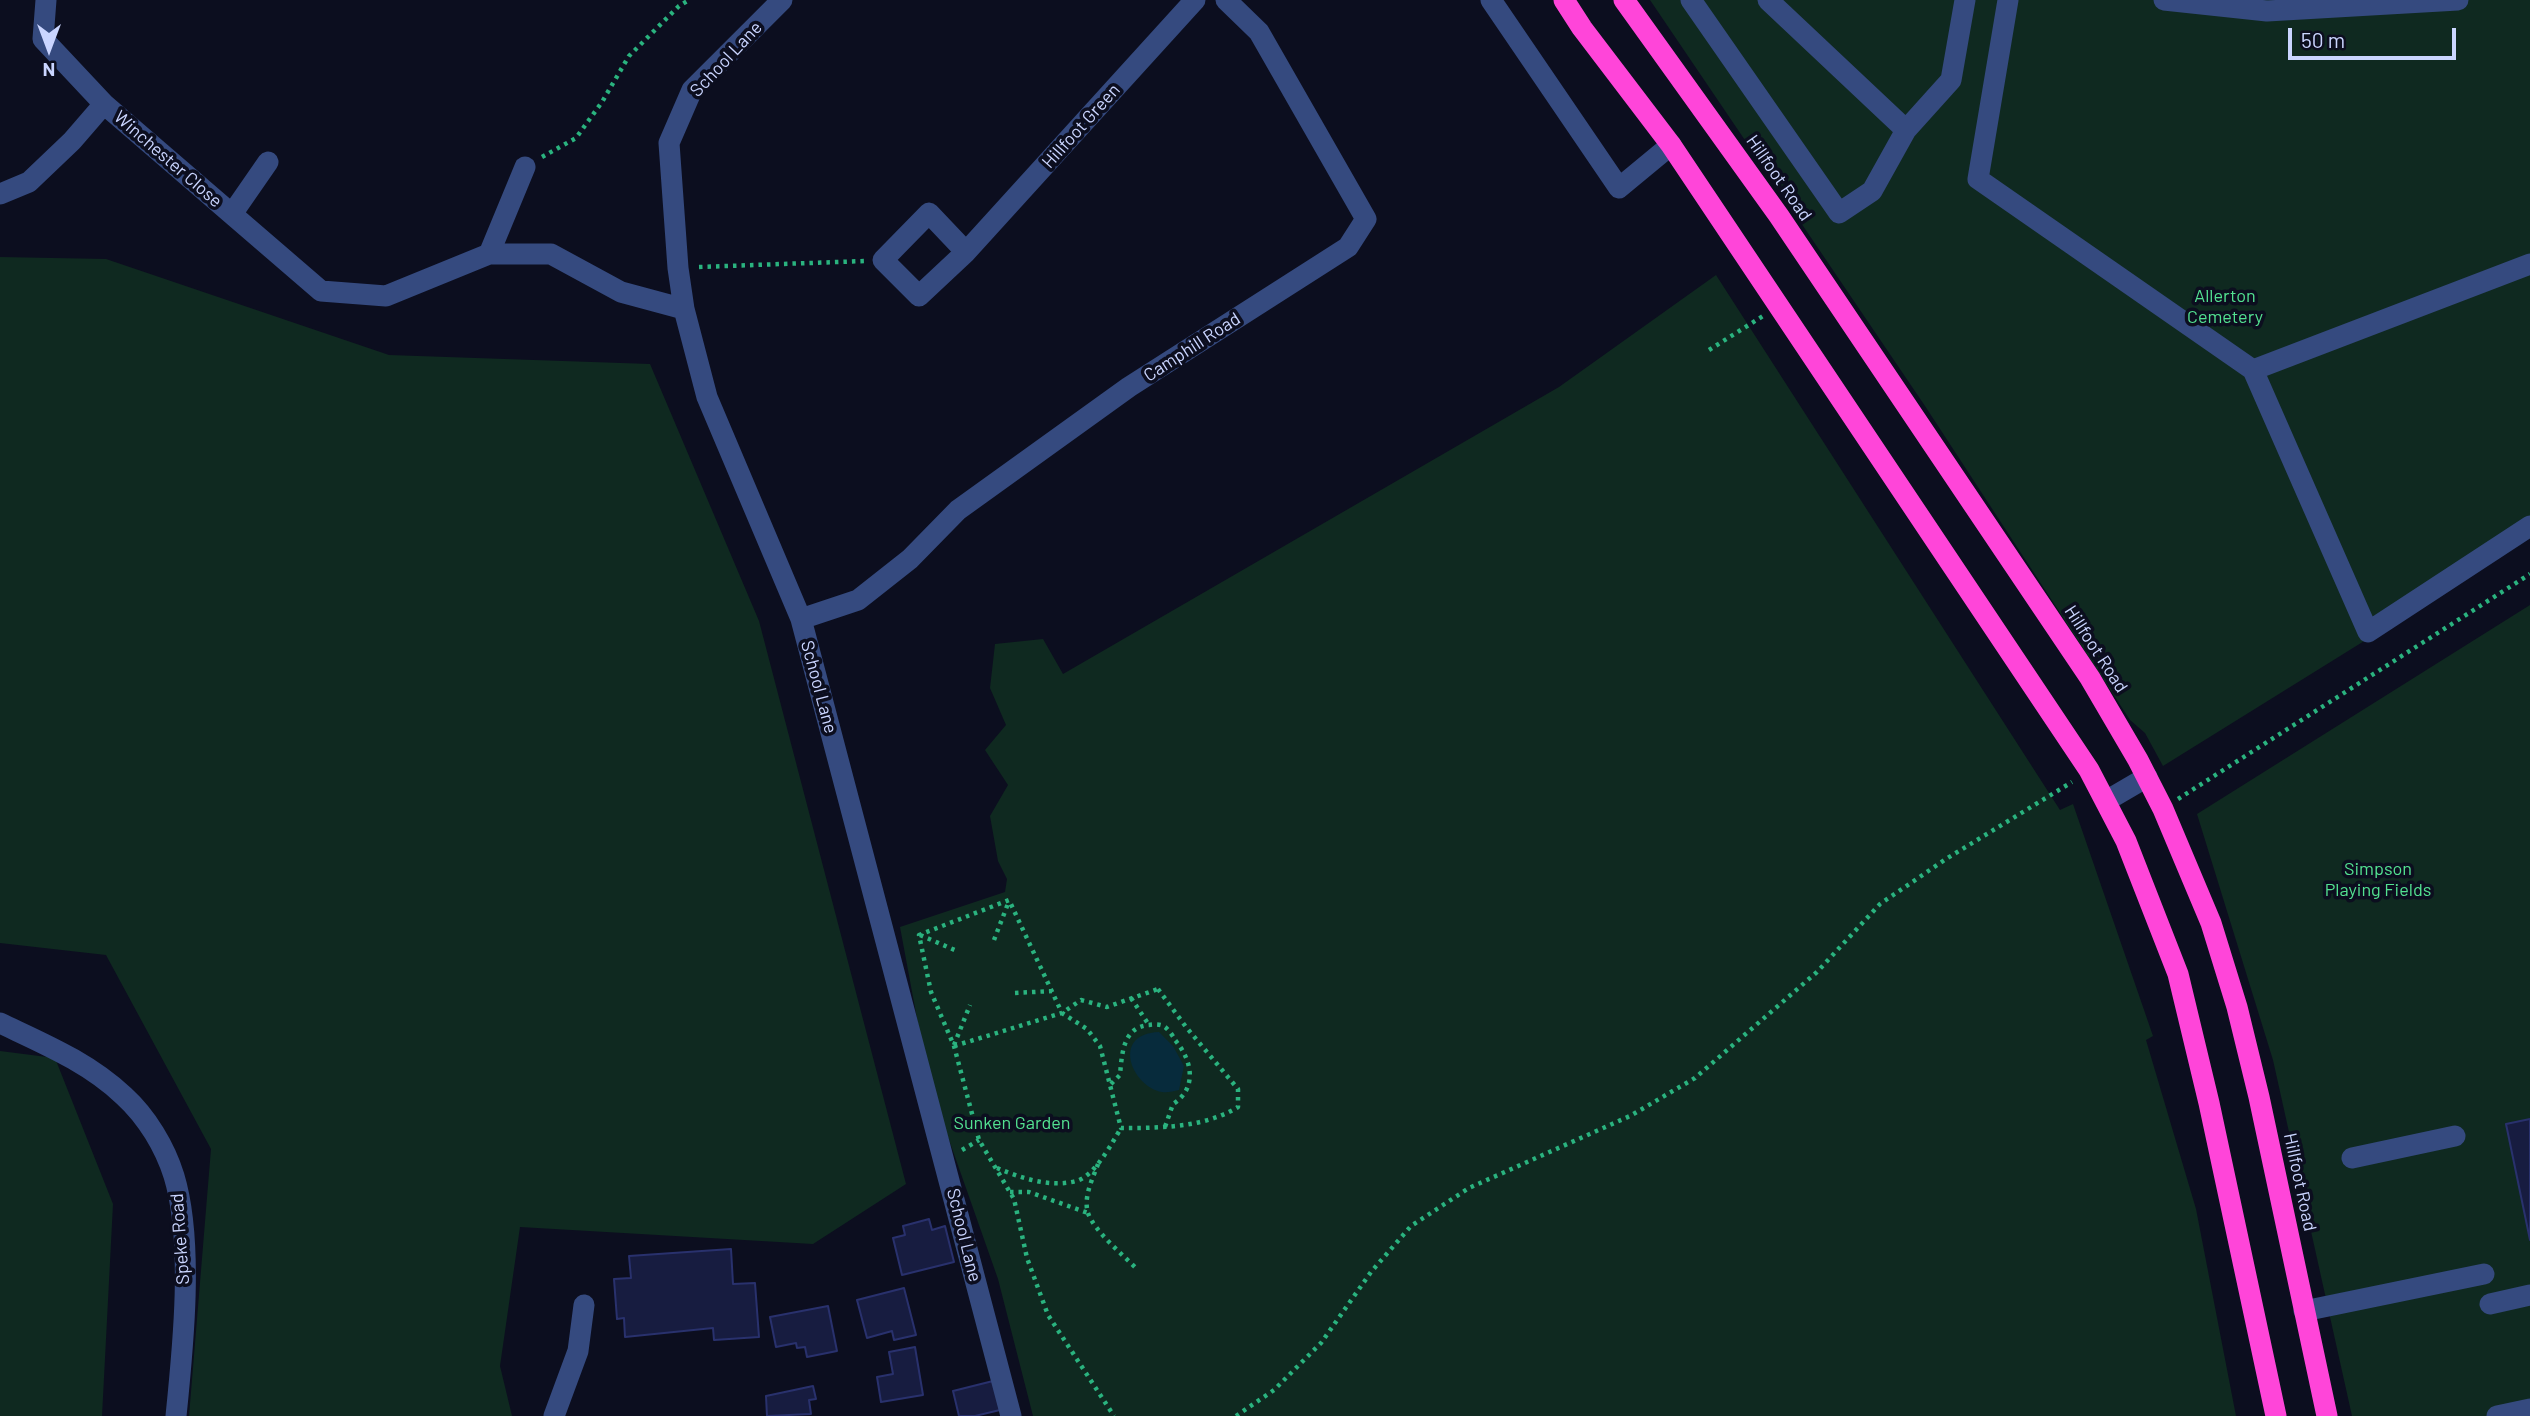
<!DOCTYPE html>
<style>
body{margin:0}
#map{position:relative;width:2530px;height:1416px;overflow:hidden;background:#0c0e1f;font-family:Barlow,sans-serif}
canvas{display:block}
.north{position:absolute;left:14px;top:14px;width:70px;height:70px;-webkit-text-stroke:5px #0c0e1f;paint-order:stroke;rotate:180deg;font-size:19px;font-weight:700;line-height:28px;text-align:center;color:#cad5ff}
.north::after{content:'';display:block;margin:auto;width:24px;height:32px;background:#cad5ff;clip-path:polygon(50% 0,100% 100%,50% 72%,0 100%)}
.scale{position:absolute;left:2288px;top:28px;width:168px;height:32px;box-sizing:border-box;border:4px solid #cad5ff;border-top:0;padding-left:9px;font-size:21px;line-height:24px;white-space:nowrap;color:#cad5ff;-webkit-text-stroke:5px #0c0e1f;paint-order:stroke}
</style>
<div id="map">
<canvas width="2530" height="1416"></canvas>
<div class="north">N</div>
<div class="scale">50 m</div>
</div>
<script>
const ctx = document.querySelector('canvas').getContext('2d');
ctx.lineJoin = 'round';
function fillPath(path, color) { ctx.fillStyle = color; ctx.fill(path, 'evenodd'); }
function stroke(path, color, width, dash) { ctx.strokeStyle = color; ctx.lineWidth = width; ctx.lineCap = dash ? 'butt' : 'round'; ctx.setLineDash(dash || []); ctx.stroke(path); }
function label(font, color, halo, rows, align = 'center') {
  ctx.font = font + ' Barlow,sans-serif'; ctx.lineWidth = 7; ctx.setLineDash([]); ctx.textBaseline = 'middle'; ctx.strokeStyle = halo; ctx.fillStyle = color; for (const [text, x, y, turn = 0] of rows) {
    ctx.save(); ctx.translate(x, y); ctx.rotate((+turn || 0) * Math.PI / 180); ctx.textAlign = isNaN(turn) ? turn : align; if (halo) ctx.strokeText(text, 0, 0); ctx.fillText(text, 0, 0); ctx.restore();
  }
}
fillPath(new Path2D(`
 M1650,0H2530V538L2163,766L2145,733L2130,720L1925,406Z
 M0,257L106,259L389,355L650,364L759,621L906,1184L813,1244L520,1227L500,1366L512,1416H189L211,1149L106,955L0,943Z
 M1716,275L2060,810L2073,804L2153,1036L2146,1040L2196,1209L2236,1416H1033L998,1279L929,1083L900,927L1005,892L1007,879L998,861L990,816L1008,785L985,750L1006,725L990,688L995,644L1043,639L1063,674L1559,387Z
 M2530,605V1416H2352L2273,1060L2197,814Z
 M0,1051L55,1058L113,1204L102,1416H0Z`), '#0f2920');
fillPath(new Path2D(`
 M1159,1032L1173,1046L1184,1066L1179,1090C1174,1091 1167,1093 1162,1092C1132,1087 1110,1034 1159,1032Z`), '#072b3c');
const building = new Path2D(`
 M2530,1119V1240L2506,1124Z
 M929,1219L932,1230L945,1226L954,1262L902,1275L893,1238L905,1235L903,1226Z
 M731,1249L733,1284L755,1283L759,1337L714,1340L713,1328L625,1337L624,1318L617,1319L614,1279L631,1278L629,1256Z
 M904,1288L916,1335L894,1340L892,1331L867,1338L857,1300Z
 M828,1306L837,1351L807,1357L805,1347L797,1348L796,1343L776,1347L770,1317Z
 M915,1347L923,1395L881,1402L877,1377L893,1374L889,1352Z
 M993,1381L1000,1410L975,1416H959L953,1391Z
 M813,1386L816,1399L809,1400L811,1414L767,1416L766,1396Z`);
fillPath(building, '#171c40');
stroke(building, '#29316d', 2);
stroke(new Path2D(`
 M542,157L576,138L602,102L629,56L679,6L689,0
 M699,267L865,261
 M1709,350L1763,316
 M2178,799L2530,574
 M920,935L957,951
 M994,940L1009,901
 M1158,989L1186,1027L1238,1089V1107C1204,1128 1159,1128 1121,1128L1100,1046L1087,1029L1062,1013L1081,1000L1107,1007Z
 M1015,993L1052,991
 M1131,998L1149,1025
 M954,1045L970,1005
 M954,1046L1062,1013L1009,900L919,935L931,992L954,1046L979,1140L1014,1199L1027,1258L1048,1315L1114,1416
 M1111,1084L1120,1075C1122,1053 1123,1027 1149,1025C1154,1024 1161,1024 1165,1027C1169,1030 1173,1036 1175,1040C1192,1060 1198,1088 1173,1104L1165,1127
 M962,1150L979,1140
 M1098,1164C1093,1178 1083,1197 1088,1213C1094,1231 1123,1255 1137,1269
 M997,1168C1021,1178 1050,1188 1076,1181C1094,1177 1112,1143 1121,1128
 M1010,1192H1029L1088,1213
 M1236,1416L1274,1390L1321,1343L1371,1272L1411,1226L1469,1188L1630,1116L1695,1078L1817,972L1880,904L1946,859L2072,782`), '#2ab37f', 4.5, [3.5, 5]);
stroke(new Path2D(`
 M46,0L43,39L104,104L321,291L386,296L489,254H551L621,292L684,309
 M782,0L692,90L669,143L678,268L684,309L707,397L801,619L1011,1416
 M1491,0L1619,188L1671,145
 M1691,0L1839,213L1872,191L1906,130L1951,80L1965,0
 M1768,0L1906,130
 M2008,0L1978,179L2253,370L2530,264
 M2164,0L2267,11L2458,0
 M0,194L29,182L72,141L104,104
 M232,214L268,162
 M966,252L929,213L883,260L919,296L966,252L1195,0
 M489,254L525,167
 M2253,370L2368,632L2530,526
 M801,619L858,600L910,559L958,510L1129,387L1348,247L1366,219L1259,32L1226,0
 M2106,801L2147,777
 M0,1023C44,1044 88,1062 124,1096C147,1117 165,1147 174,1176C194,1242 183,1348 176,1416
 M2352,1158L2455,1136
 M2490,1304L2530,1295
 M2304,1311L2484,1274
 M554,1416L578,1351L584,1305
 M2497,1416L2530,1409`), '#354a7f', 21);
stroke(new Path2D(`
 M1564,0L1582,28L1671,145L2089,770L2126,841L2178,974L2209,1103L2276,1416
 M1624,0L1779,216L2090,678L2138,760L2163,809L2211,923L2237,1007L2259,1097L2327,1416`), '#ff45d9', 21);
label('18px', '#cad5ff', '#0c0e1f', [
 ["School Lane",726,59,-47],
 ["Hillfoot Green",1081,126,-48],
 ["Winchester Close",168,159,41],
 ["Hillfoot Road",1779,178,55],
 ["Camphill Road",1192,347,-33],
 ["Hillfoot Road",2096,649,57],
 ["School Lane",819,687,75],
 ["Hillfoot Road",2300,1182,78],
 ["School Lane",964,1235,76],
 ["Speke Road",180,1239,-94]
]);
label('18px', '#53e291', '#0c0e1f', [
 ["Allerton",2225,296],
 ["Cemetery",2225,317],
 ["Simpson",2378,869],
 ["Playing Fields",2378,890],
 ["Sunken Garden",1012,1123]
]);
</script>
